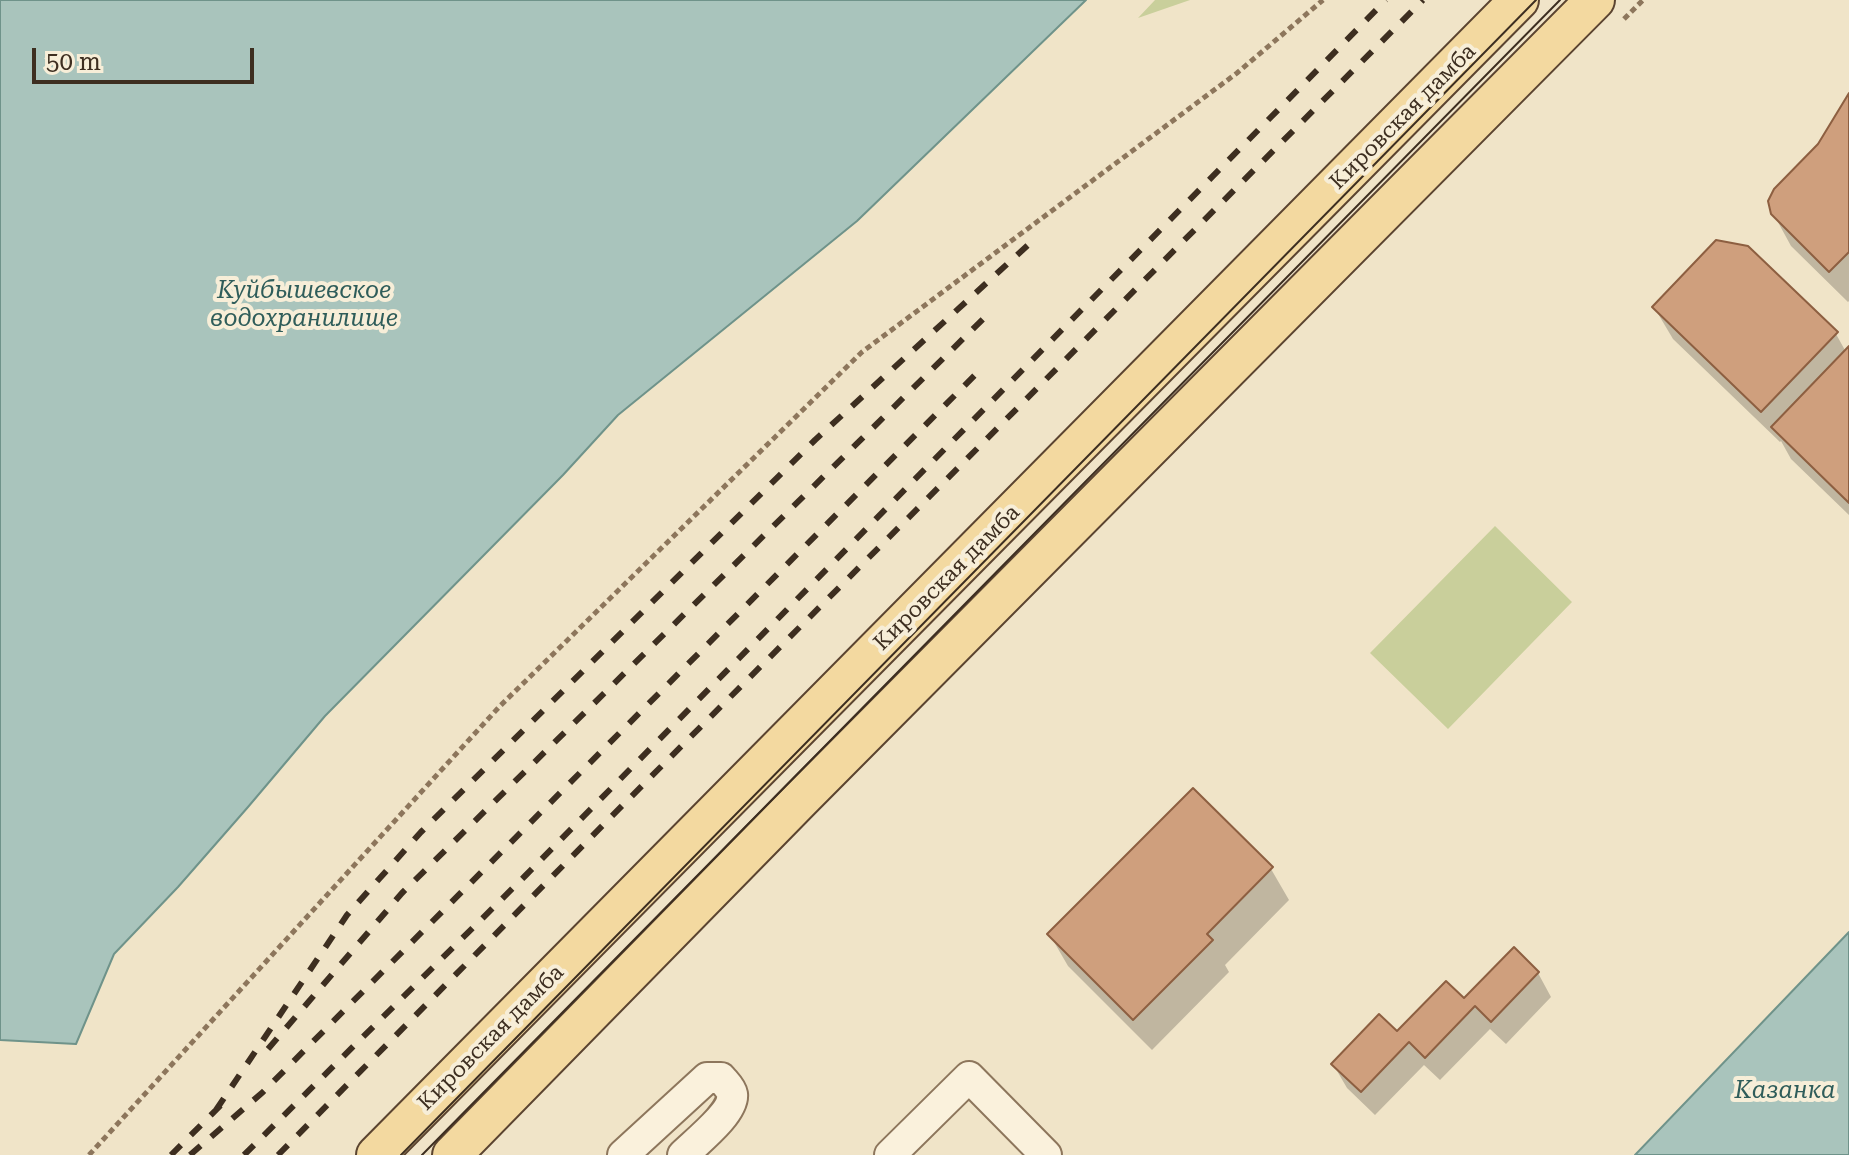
<!DOCTYPE html>
<meta charset="utf-8">
<style>
body{margin:0}
#map{position:relative;width:1849px;height:1155px;overflow:hidden;background:#f0e4c8;font-family:"Roboto Serif",serif}
canvas{display:block}
.scale{position:absolute;left:32px;top:48px;width:222px;height:36px;box-sizing:border-box;border:4px solid #3d2e20;border-top:0;padding-left:10px;font-size:24px;line-height:28px;white-space:nowrap;color:#3d2e20;-webkit-text-stroke:6px #f7eed8;paint-order:stroke}
</style>
<div id="map">
<canvas width="1849" height="1155"></canvas>
<div class="scale">50 m</div>
</div>
<script>
const ctx = document.querySelector('canvas').getContext('2d');
ctx.lineJoin = 'round';
function fillPath(path, color) { ctx.fillStyle = color; ctx.fill(path, 'evenodd'); }
function stroke(path, color, width, dash) { ctx.strokeStyle = color; ctx.lineWidth = width; ctx.lineCap = dash ? 'butt' : 'round'; ctx.setLineDash(dash || []); ctx.stroke(path); }
function label(font, color, halo, rows, align = 'center') {
  ctx.font = font + ' "Roboto Serif",serif'; ctx.lineWidth = 8; ctx.setLineDash([]); ctx.textBaseline = 'middle'; ctx.strokeStyle = halo; ctx.fillStyle = color; for (const [text, x, y, turn = 0] of rows) {
    ctx.save(); ctx.translate(x, y); ctx.rotate((+turn || 0) * Math.PI / 180); ctx.textAlign = isNaN(turn) ? turn : align; if (halo) ctx.strokeText(text, 0, 0); ctx.fillText(text, 0, 0); ctx.restore();
  }
}
fillPath(new Path2D(`
 M1155,0H1190L1138,18Z
 M1495,526L1572,602L1448,729L1370,653Z`), '#c9cf9b');
const water = new Path2D(`
 M0,0H1086L857,221L618,415L563,475L325,716L248,807L178,887L114,954L76,1044L0,1040Z
 M1849,932V1155H1635Z`);
fillPath(water, '#a9c4bc');
stroke(water, '#6f938a', 2);
fillPath(new Path2D(`
 M1849,97V301L1848,302L1791,246L1773,213L1820,145Z
 M1654,307L1836,334L1846,352L1849,349V515L1791,459L1781,441L1780,442L1673,339Z
 M1271,869L1289,900L1225,965L1229,972L1152,1050L1068,966L1050,935Z
 M1538,973L1551,997L1506,1044L1490,1029L1440,1080L1424,1065L1375,1115L1347,1088L1333,1064L1464,1001Z`), '#0003');
const building = new Path2D(`
 M1849,93V252L1829,272L1771,214L1768,201L1774,189L1818,144Z
 M1716,240L1748,246L1838,332L1761,412L1652,307Z
 M1849,346V503L1771,427Z
 M1193,788L1273,867L1207,934L1213,940L1133,1020L1047,934Z
 M1514,947L1539,972L1491,1022L1475,1006L1425,1058L1409,1042L1361,1092L1331,1064L1379,1014L1397,1031L1446,981L1464,998Z`);
fillPath(building, '#cf9f7d');
stroke(building, '#8d5f41', 2);
const minor = new Path2D(`
 M623,1155L707,1078H721C725,1083 731,1088 732,1094C735,1112 695,1143 683,1155
 M890,1155L969,1077L1046,1155`);
const major = new Path2D(`
 M376,1155L1519,0
 M452,1155L800,800L1595,0`);
stroke(minor, '#8d765c', 34);
stroke(major, '#5b4430', 42);
stroke(new Path2D(`
 M1624,19L1643,0
 M89,1155L500,706L862,352L1237,73L1323,0`), '#8d765c', 5, [6, 4]);
stroke(minor, '#faf1dc', 30);
stroke(major, '#f3d9a0', 38);
stroke(new Path2D(`
 M401,1155L1536,0
 M422,1155L1560,0`), '#3d2e20', 2);
stroke(new Path2D(`
 M268,1049L402,893L983,319
 M216,1110L347,915L421,832L815,440L1028,245
 M171,1155L222,1104
 M190,1155L263,1092L975,375
 M244,1155L525,876L1386,0
 M278,1155L605,823L1423,0`), '#3d2e20', 6, [14, 14]);
label('22px', '#3d2e20', '#f7eed8', [
 ["Кировская дамба",1403,117,-45],
 ["Кировская дамба",947,578,-45],
 ["Кировская дамба",491,1038,-45]
]);
label('italic 24px', '#2f5d5a', '#f7eed8', [
 ["Куйбышевское",304,291],
 ["водохранилище",304,319],
 ["Казанка",1785,1091]
]);
</script>
